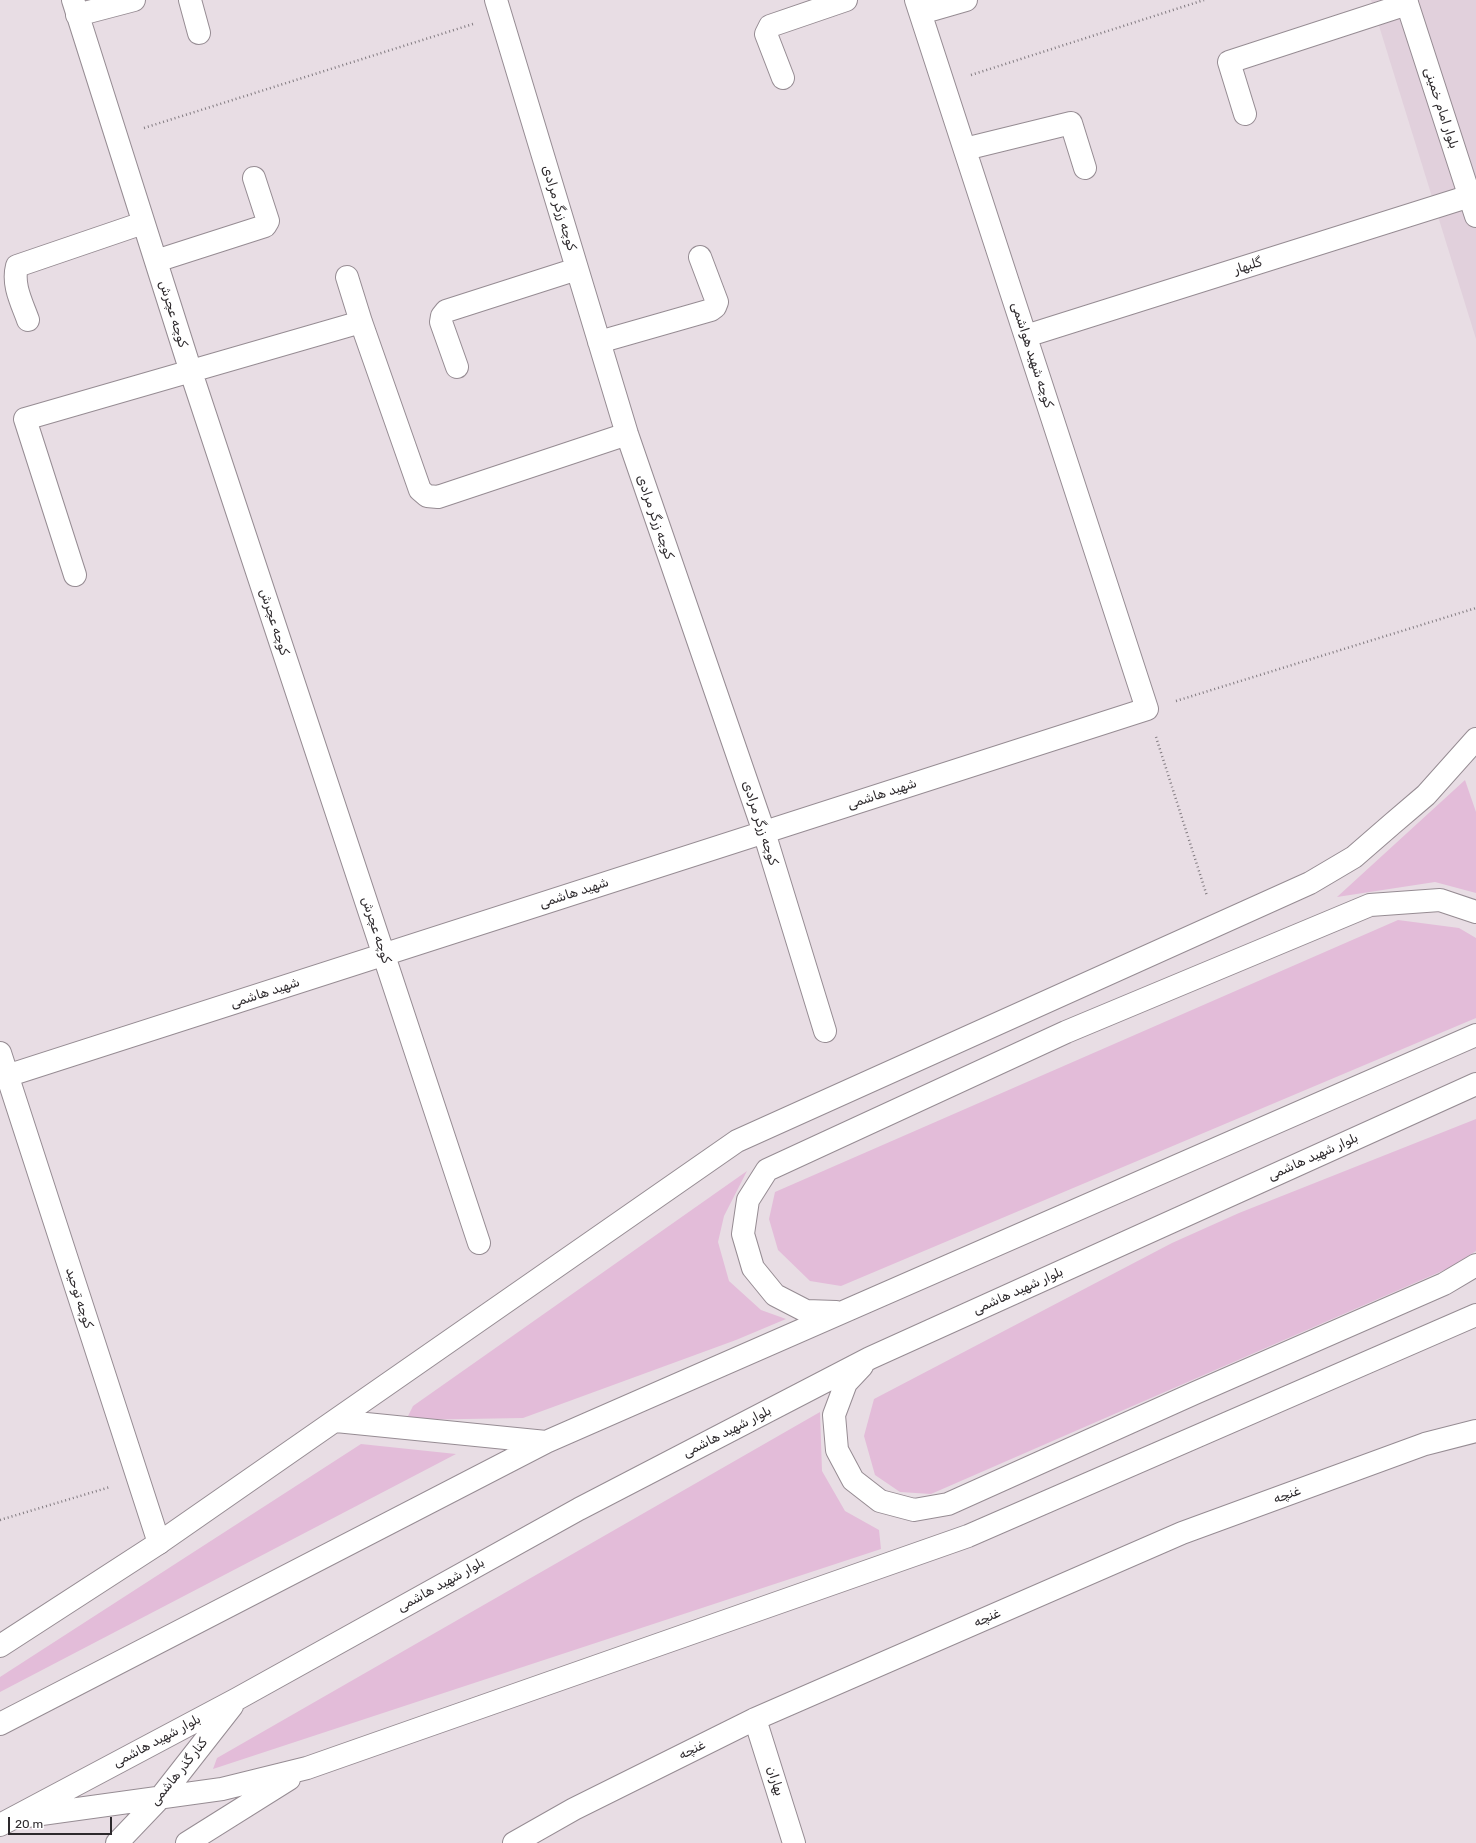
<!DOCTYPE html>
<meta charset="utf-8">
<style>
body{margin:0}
#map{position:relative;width:1476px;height:1843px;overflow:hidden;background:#e8dde4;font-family:Rubik,sans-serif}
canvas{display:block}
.scale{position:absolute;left:8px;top:1817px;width:104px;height:18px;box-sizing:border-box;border:2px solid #2d292c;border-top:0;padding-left:5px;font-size:12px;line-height:14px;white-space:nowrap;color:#2d292c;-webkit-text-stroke:3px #fff;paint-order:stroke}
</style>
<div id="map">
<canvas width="1476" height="1843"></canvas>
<div class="scale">20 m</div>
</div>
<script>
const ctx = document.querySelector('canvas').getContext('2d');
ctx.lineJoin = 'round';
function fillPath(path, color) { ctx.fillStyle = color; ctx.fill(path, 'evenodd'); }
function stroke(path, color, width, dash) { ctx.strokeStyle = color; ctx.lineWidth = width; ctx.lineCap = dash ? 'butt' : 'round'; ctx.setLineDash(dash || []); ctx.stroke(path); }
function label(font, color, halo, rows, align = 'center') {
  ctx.font = font + ' Rubik,Cairo,sans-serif'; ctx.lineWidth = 4; ctx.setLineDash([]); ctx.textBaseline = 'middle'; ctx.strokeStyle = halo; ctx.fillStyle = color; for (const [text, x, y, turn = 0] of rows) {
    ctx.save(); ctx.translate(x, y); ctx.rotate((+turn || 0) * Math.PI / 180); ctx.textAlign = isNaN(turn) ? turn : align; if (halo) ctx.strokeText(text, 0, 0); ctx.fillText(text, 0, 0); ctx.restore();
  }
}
fillPath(new Path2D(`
 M1371,0H1476V339Z`), '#e1d0dc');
fillPath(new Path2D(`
 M1465,780L1476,812V893L1435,882L1337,897Z
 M1398,920L1459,928L1476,938V1018L841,1286L810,1281L778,1250L769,1219L775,1192Z
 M1476,1119V1251L1449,1268L931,1494L900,1492L875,1475L864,1436L874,1399L1172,1243L1239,1213Z
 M747,1171L724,1216L718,1242L729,1281L761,1310L786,1319L736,1340L523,1418L406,1420L413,1406Z
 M820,1412L822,1471L845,1511L879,1530L881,1549L213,1769L217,1758Z
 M361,1444L456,1454L0,1692V1677Z`), '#e3bcd9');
const minor = new Path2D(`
 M73,0L191,372L479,1243
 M190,0L199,33
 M496,0L627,434L764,832L825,1031
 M921,13L966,0
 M77,15L134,0
 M783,78L766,34L770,26L846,0
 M1245,114L1229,62L1407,4
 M965,149L1071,123L1085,168
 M156,261L265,226L268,221L254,178
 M347,277L361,322L420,490L427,496L438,497L627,434
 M28,320C22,303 12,285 17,266L143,223
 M1026,336L1470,196
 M599,342L711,310L715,307L717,302L700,257
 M457,367L441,322L442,316L446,311L577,269
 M75,575L25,419L361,322
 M0,1053L159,1543
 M0,1078L1147,709L916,0
 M755,1719L794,1843
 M514,1843L574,1809L755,1719L1182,1533L1425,1444L1476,1431`);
const major = new Path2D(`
 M1406,0L1476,216
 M836,1312L806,1311L775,1295L753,1268L743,1234L748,1200L767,1170L1066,1032L1370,905L1440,900L1476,912
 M862,1366L846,1383L834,1415L837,1450L853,1480L880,1501L914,1510L948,1504L1195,1393L1444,1284L1476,1265
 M336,1421L546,1442
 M0,1646L159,1543L737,1141L1310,883L1354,857L1392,824L1426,795L1476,739
 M0,1724L546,1442L1476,1035
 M27,1816L222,1789L307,1768L968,1536L1476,1315
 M0,1825L237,1699L579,1509L870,1358L1476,1084
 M117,1843L160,1798L232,1706
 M187,1843L289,1779`);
stroke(minor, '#968c93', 24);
stroke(major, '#968c93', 24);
stroke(new Path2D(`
 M971,75L1204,0
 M144,128L473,24
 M1176,701L1476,608
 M1156,737L1207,896
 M0,1520L110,1487`), '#827b80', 2.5, [1, 3]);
stroke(minor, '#fff', 22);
stroke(major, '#fff', 22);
label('13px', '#2d292c', '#fff', [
 ["بلوار امام خمینی",1441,108,72],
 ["کوچه زرگر مرادی",559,208,73],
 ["گلبهار",1248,266,-17],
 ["کوچه عچرش",173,314,73],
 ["کوچه شهید هواشمی",1032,355,72],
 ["کوچه زرگر مرادی",655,517,71],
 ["کوچه عچرش",274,622,72],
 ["شهید هاشمی",882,794,-18],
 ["کوچه زرگر مرادی",760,823,72],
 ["شهید هاشمی",574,893,-18],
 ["کوچه عچرش",376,930,72],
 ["شهید هاشمی",265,993,-18],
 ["بلوار شهید هاشمی",1313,1157,-24],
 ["بلوار شهید هاشمی",1018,1291,-24],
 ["کوچه توحید",79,1298,72],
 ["بلوار شهید هاشمی",727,1432,-27],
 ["غنچه",1287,1495,-20],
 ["بلوار شهید هاشمی",441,1585,-29],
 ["غنچه",987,1618,-24],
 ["بلوار شهید هاشمی",157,1741,-28],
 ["غنچه",692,1750,-26],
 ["کنار گذر هاشمی",179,1772,-51],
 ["بهاران",775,1781,72]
]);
</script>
